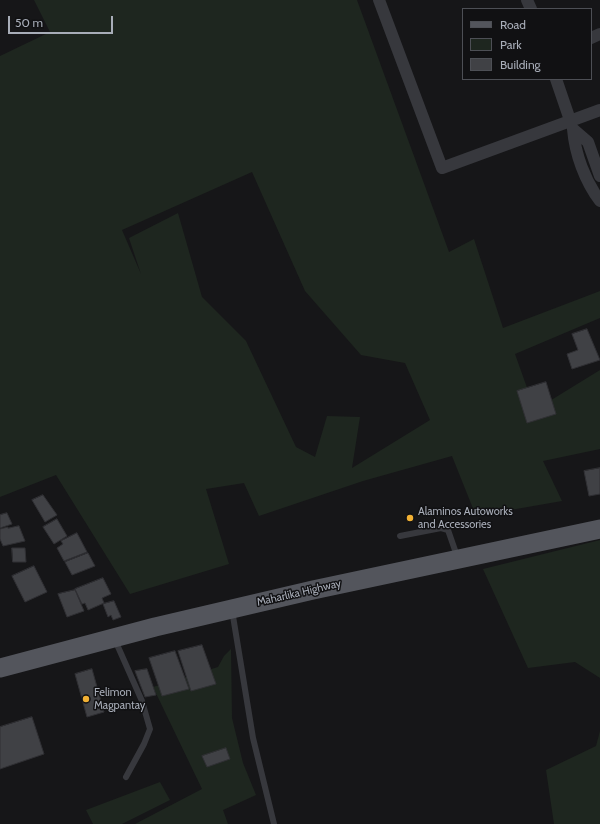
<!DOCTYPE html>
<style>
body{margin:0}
#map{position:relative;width:600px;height:824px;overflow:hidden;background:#161618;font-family:Cabin,sans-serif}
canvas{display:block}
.legend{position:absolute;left:462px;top:8px;width:130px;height:72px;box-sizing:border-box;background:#111113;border:1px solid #4d4f55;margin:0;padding:5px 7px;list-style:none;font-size:12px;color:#a8adb8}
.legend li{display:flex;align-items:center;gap:8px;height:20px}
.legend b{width:20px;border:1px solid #4d4f55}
.scale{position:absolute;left:8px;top:16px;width:105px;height:18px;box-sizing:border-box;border:2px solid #a8adb8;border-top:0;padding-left:5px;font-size:12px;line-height:14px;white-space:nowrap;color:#a8adb8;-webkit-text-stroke:3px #111113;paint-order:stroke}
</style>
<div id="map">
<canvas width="600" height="824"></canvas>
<ul class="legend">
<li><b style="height:5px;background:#53555c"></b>Road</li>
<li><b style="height:11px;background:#1e261f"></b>Park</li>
<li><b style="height:11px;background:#404145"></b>Building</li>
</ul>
<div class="scale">50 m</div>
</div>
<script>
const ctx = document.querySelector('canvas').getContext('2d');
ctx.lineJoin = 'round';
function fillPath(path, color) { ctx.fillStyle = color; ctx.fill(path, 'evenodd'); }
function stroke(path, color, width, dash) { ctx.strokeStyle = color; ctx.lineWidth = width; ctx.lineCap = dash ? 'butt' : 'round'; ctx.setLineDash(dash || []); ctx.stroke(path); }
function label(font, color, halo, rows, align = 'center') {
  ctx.font = font + ' Cabin,sans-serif'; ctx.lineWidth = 3; ctx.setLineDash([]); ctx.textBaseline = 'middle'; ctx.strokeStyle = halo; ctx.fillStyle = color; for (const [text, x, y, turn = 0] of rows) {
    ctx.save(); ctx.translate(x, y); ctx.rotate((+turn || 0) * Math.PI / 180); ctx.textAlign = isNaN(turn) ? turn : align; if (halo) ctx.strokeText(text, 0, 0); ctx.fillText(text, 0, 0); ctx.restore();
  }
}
fillPath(new Path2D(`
 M34,0H357L449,252L474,239L503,328L600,291V318L515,354L535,410L600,370V449L543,461L562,501L476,516L452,456L363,481L259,516L244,483L206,489L229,564L130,594L56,475L0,497V56L50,32ZM252,172L305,291L361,355L405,363L430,420L352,468L360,417L327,416L315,457L296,447L246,341L202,297L178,213L129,238L141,274L122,230Z
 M600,540V678L575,662L528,668L483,569Z
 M231,649L232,718L243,763L256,795L223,810L228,824H135L202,789L153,687L218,667L224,656Z
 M600,731V824H554L546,770L596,746Z
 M160,782L170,800L122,824H93L86,810Z`), '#1e261f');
const building = new Path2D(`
 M587,329L600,360L572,369L567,354L578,350L572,334Z
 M546,382L556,414L527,423L517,391Z
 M600,468V494L589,496L584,471Z
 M43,495L57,515L45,522L32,500Z
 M7,513L12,524L0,528V515Z
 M57,519L67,536L54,544L43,527Z
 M19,526L25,541L3,546L0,539V529L8,527V528Z
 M77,533L87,552L64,561L57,548L63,544L61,541Z
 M12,548H25L26,562H13Z
 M88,553L95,566L72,575L65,562Z
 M34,566L47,592L25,602L12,576Z
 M103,578L111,594L102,598L104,603L88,610L85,603L82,604L75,589Z
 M75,590L84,611L67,617L58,594Z
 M114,601L121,617L113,620L111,615L108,617L103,604Z
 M202,645L216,684L191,691L178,651Z
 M175,651L189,689L162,696L149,658Z
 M92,669L104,712L87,717L75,674Z
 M147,669L156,695L145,697L135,671Z
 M32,717L44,754L0,769V727Z
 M226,748L230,759L207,767L202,756Z`);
fillPath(building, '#404145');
stroke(building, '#303034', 1);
stroke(new Path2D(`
 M400,536L441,528L448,530L457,556
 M232,610L253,738L274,824
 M115,640L142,701L150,729L144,744L126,777`), '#37383d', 6);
stroke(new Path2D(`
 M379,0L442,168L600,110
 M527,0L531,9
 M591,38L600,34
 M556,79L570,120
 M573,129C575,154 585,181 600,201
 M573,129L588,142L600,176`), '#37383d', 12);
stroke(new Path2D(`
 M0,668L155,627L313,590L600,529`), '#53555c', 19);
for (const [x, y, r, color] of [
 [410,518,4,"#f2b134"],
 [86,699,4,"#f2b134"]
]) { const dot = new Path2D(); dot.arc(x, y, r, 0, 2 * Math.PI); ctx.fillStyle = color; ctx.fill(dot); stroke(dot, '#111113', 1.5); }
label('11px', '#a8adb8', '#111113', [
 ["Alaminos Autoworks",418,512],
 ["and Accessories",418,525],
 ["Felimon",94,693],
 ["Magpantay",94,706]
], 'left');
label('11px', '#a8adb8', '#111113', [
 ["Maharlika Highway",299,593,-13]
]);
</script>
